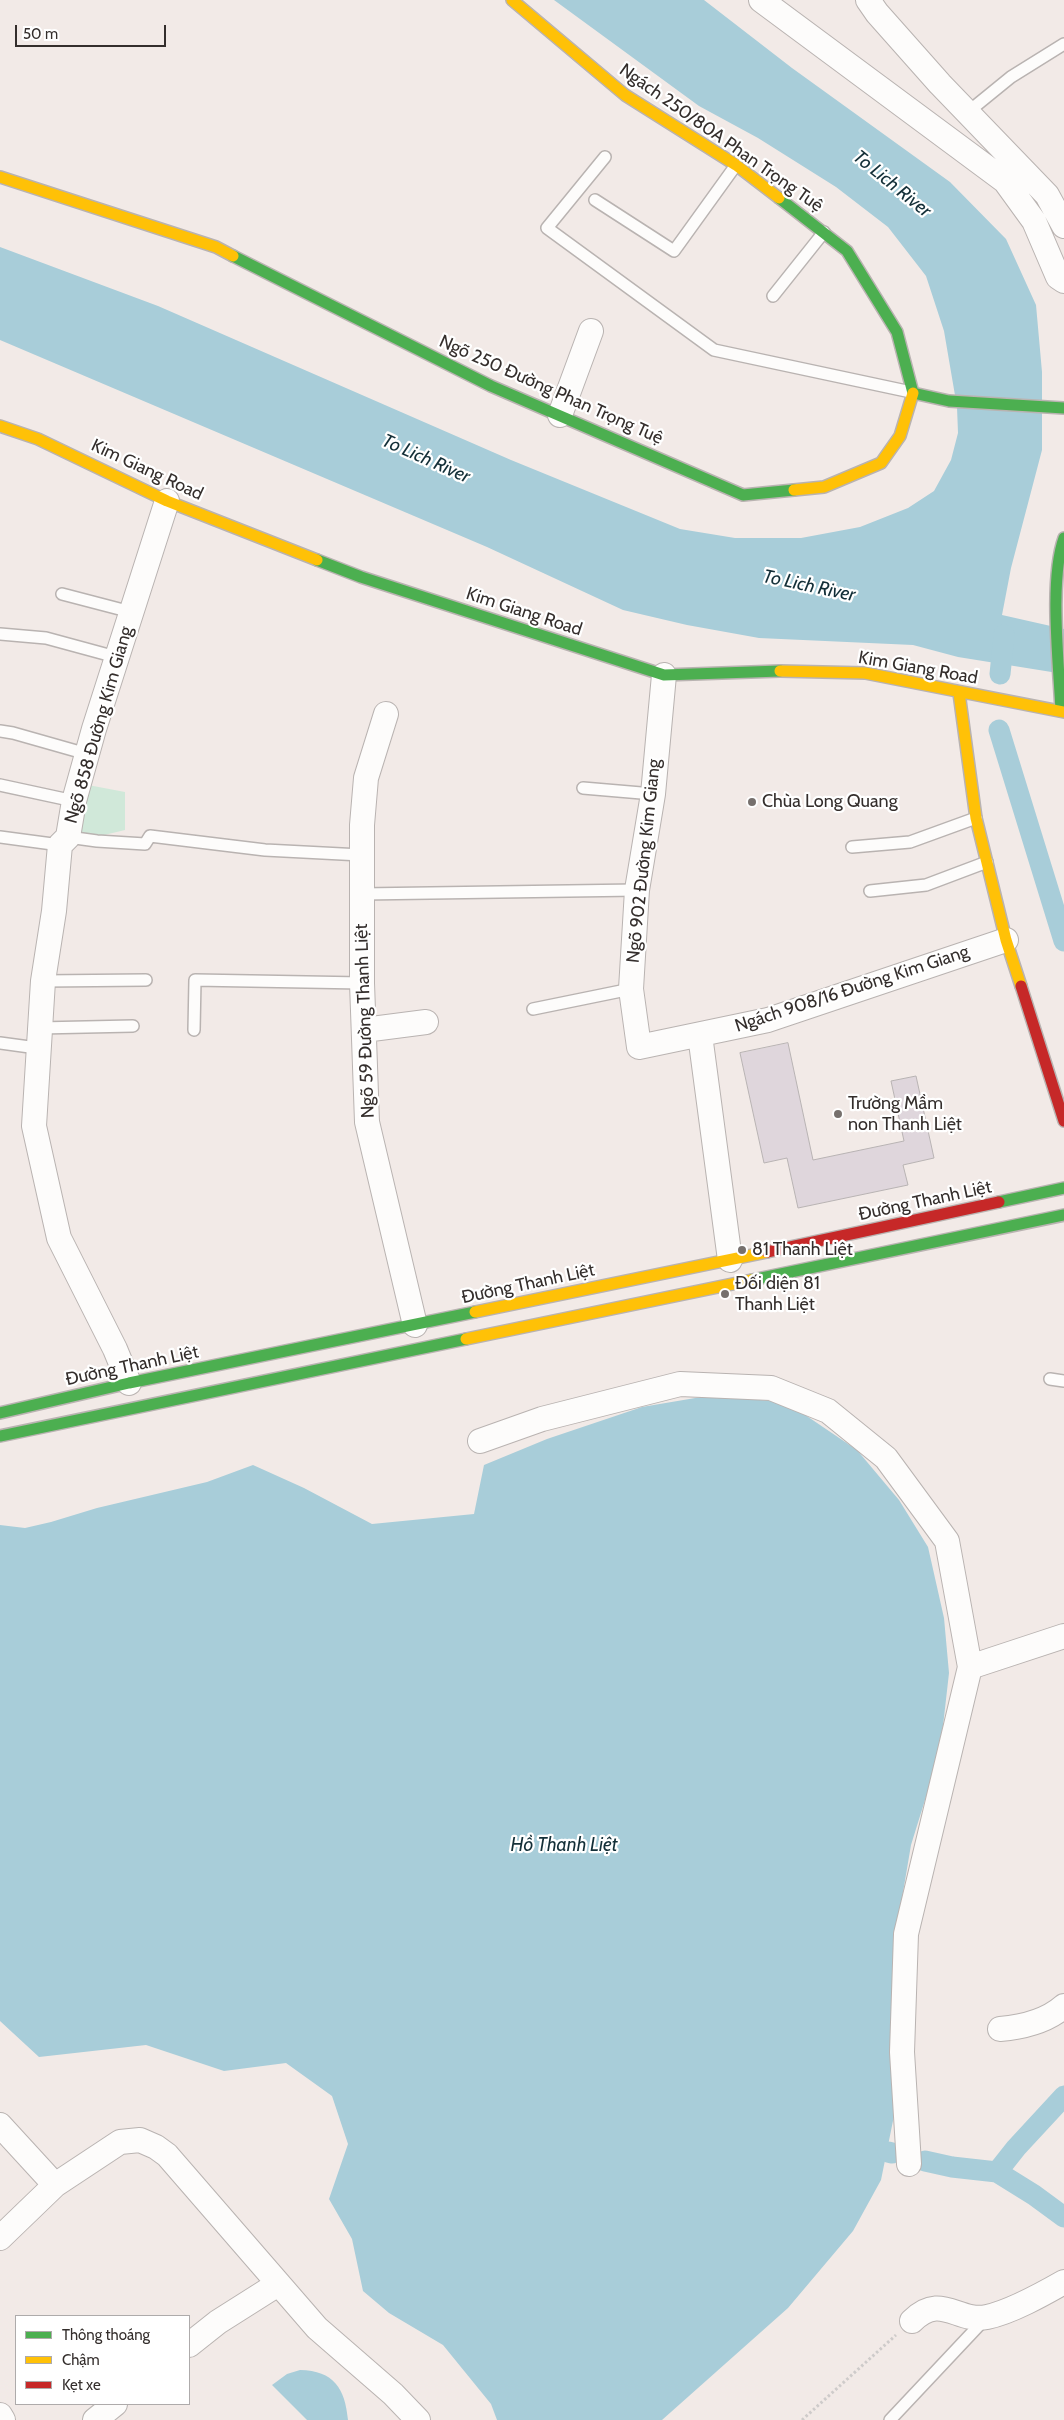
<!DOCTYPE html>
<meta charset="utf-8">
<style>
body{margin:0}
#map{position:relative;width:1064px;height:2420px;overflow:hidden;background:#f2eae7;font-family:Cabin,sans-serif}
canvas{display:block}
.legend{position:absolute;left:15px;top:2315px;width:175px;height:90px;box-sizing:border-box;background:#fff;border:1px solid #aeabab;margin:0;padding:6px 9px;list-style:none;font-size:15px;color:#342e2c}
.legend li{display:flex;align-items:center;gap:10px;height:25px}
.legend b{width:25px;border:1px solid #aeabab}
.scale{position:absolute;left:15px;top:25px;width:151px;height:22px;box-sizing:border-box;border:2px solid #342e2c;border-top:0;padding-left:6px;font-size:15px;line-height:18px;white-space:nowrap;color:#342e2c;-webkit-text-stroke:4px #fff;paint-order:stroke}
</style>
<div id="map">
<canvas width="1064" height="2420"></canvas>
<ul class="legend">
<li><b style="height:6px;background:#4caf50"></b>Thông thoáng</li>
<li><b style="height:6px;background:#ffc107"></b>Chậm</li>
<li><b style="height:6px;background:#c62828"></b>Kẹt xe</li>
</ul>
<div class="scale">50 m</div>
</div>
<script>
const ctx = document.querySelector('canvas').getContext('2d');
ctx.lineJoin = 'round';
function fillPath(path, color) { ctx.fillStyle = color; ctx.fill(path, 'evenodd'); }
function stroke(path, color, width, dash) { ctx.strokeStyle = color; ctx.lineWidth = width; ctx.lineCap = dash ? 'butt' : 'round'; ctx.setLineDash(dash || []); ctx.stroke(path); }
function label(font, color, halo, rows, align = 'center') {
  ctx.font = font + ' Cabin,sans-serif'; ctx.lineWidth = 4.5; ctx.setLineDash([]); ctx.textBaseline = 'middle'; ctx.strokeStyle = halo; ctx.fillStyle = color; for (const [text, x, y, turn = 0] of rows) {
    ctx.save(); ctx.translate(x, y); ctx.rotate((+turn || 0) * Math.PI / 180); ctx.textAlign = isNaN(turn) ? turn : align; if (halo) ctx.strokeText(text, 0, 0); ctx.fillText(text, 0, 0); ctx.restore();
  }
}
fillPath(new Path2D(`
 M88,785L125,792V830L100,836L79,834Z`), '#d0e8d9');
fillPath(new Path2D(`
 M554,0H704L792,68L950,182L1006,239L1036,305L1042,372V450L1011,568L1002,615L1064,629V674L958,657L913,645L759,638L687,625L623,610L487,547L0,340V247L158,306L511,460L680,529L735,538H801L860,527L908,508L934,491L951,460L958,433L957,407L944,331L926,276L888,227L836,187L758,138L699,106Z
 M707,1396L786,1402L857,1450L899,1500L928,1547L944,1618L949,1673L943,1726L929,1787L911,1845L900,1910L896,2106L881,2180L853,2231L788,2308L662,2420H497L491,2404L443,2345L389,2313L363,2291L352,2239L329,2199L348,2144L332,2096L286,2063L224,2071L146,2045L39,2057L0,2021V1525L25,1528L51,1522L97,1508L207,1482L253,1465L304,1488L372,1524L474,1514L484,1465L547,1439L642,1407Z
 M300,2370C334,2371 345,2388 348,2420H307L272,2385L287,2374Z`), '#a8cdd9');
stroke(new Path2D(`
 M1000,674L1004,635
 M999,730L1064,941
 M888,2152L892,2153
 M925,2161L952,2167L997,2172L1016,2148L1064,2096
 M997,2172L1034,2195L1064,2217`), '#a8cdd9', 21);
const building = new Path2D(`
 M788,1043L813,1160L904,1141L891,1081L916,1076L934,1158L903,1165L908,1185L798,1208L787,1158L764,1163L740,1053Z`);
fillPath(building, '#dfd6dc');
stroke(building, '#b8b3b3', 1);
const lane = new Path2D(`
 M968,112L1011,77L1064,44
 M605,157L547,228L714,350L911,392
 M595,200L674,251L736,165
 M773,296L824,232
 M62,594L131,612
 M0,634L46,638L116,657
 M0,731L13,733L87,754
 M0,785L74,801
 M583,788L653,794
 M0,837L60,845
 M68,837L97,841L145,844L150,836L265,850L361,855
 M852,847L910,842L976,818
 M870,891L926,885L987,862
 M362,894L637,890
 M43,981L146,980
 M533,1009L631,989
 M39,1028L133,1026
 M194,1030L195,980L362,983
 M0,1043L37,1048
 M1050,1379L1064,1381
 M890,2420L985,2319`);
const street = new Path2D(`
 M761,0L1005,181L1034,221L1058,277L1064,281
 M868,0L877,13L940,84L1047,195L1064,226
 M560,415L591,331
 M664,675L653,794L637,890L631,989L639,1047L768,1020L1006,940
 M386,714L366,778L362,825V983L367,1122L415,1325
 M364,1030L426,1022
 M700,1035L730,1260
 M129,1383L115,1349L59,1238L34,1126L43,981L54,911L60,845L68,837L74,801L94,729L167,501
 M480,1441L542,1419L680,1384L771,1388L828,1411L886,1458L947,1541L970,1667L906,1934L902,2052L909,2164
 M970,1667L1064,1636
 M1000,2029C1023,2027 1046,2022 1064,2006
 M0,2125L55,2185
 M0,2238L55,2185L120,2142L140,2140L156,2147L167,2155L317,2328L393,2394L418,2420
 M912,2321C941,2292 957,2323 987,2317C1011,2312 1043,2294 1064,2282
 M189,2345L218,2322L278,2284
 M0,2415L3,2420
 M95,2420L115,2404`);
const fast = new Path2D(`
 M779,198L847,251L897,332L913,393
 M233,256L491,386L743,495L794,490
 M913,393L949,401L1064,408
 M317,560L361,577L664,675L780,671
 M1061,711C1059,665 1049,580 1064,538
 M999,1202L1064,1188
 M752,1280L1064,1215
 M0,1413L129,1383L475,1312
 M0,1436L466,1339`);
const slow = new Path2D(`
 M512,0L625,95L736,165L779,198
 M0,177L216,247L233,256
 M0,426L38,439L167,501L317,560
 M794,490L824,487L881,463L900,436L913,393
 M780,671L865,673L1064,712
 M959,693L976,818L1006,940L1021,986
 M475,1312L767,1252
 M466,1339L752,1280`);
const jam = new Path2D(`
 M1021,986L1064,1121
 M767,1252L999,1202`);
stroke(lane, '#b9b3b1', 14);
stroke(street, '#b9b3b1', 26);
stroke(fast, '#b9b3b1', 14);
stroke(slow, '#b9b3b1', 14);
stroke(jam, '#b9b3b1', 14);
stroke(new Path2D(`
 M802,2420L896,2335`), '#cecbca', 3, [2.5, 2.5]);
stroke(lane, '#fdfcfb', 11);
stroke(street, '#fdfcfb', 24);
stroke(fast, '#4caf50', 11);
stroke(slow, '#ffc107', 11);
stroke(jam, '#c62828', 11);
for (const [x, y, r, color] of [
 [752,802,5,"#76706d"],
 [838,1114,5,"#76706d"],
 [742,1250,5,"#76706d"],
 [725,1294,5,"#76706d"]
]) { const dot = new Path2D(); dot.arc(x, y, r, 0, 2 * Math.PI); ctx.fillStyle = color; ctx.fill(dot); stroke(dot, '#fff', 2); }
label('18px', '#342e2c', '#fff', [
 ["Ngách 250/80A Phan Trọng Tuệ",721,138,35],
 ["Ngõ 250 Đường Phan Trọng Tuệ",551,390,24],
 ["Kim Giang Road",147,470,25],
 ["Kim Giang Road",524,612,18],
 ["Kim Giang Road",918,668,10],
 ["Ngõ 858 Đường Kim Giang",99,725,-74],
 ["Ngõ 902 Đường Kim Giang",644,861,-84],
 ["Ngách 908/16 Đường Kim Giang",852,989,-18],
 ["Ngõ 59 Đường Thanh Liệt",365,1021,-92],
 ["Đường Thanh Liệt",925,1201,-12],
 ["Đường Thanh Liệt",528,1284,-12],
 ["Đường Thanh Liệt",132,1366,-12]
]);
label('18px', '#342e2c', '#fff', [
 ["Chùa Long Quang",762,802],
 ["Trường Mầm",848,1104],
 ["non Thanh Liệt",848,1125],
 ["81 Thanh Liệt",752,1250],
 ["Đối diện 81",735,1284],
 ["Thanh Liệt",735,1305]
], 'left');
label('italic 19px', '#132f38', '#fff', [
 ["To Lich River",892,184,39],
 ["To Lich River",426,459,24],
 ["To Lich River",809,586,12],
 ["Hồ Thanh Liệt",564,1845]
]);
</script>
